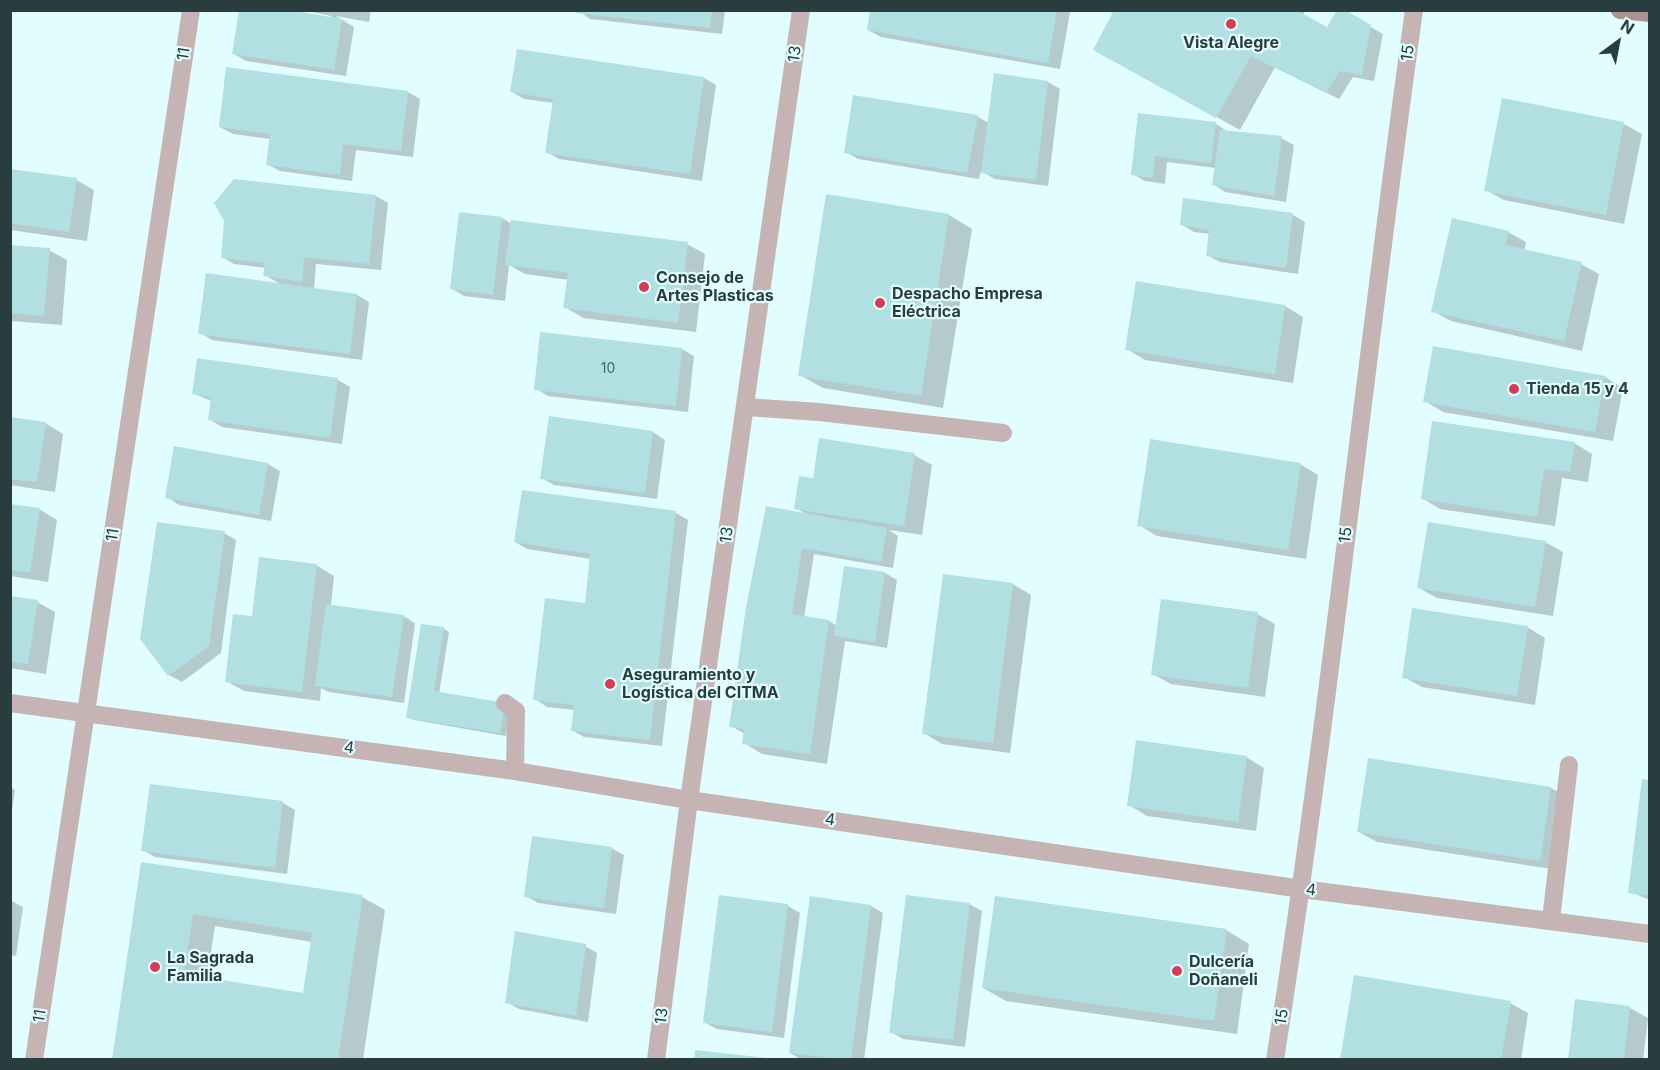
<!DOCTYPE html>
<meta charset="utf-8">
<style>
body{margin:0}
#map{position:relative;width:1660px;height:1070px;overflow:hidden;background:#e2fdff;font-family:Inter,sans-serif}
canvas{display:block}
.frame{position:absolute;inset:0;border:12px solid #2a3d3e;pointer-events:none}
.north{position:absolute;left:1588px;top:12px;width:60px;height:60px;-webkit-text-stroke:4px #e2fdff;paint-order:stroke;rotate:32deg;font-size:16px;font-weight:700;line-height:24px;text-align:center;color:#2a3d3e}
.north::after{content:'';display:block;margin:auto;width:21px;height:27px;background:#2a3d3e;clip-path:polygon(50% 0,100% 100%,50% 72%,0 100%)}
</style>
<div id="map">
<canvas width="1660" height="1070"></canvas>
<div class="frame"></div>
<div class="north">N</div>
</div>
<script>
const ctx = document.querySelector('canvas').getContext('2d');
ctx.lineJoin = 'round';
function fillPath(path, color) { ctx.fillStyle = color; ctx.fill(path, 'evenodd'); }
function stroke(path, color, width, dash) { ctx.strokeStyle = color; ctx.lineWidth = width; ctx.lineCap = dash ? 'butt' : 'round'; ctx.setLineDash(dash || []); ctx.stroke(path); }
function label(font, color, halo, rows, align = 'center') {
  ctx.font = font + ' Inter,sans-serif'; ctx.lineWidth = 4.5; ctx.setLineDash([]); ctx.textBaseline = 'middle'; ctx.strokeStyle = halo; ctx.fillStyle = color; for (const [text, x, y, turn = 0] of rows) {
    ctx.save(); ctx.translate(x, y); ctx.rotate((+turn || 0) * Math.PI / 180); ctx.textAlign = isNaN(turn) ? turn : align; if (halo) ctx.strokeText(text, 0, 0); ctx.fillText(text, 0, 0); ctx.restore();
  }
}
fillPath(new Path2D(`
 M302,10H371L369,22L336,16L354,27L346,76L246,61L234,54L331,18V16Z
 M578,10H725L722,34L590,19Z
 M871,10H1067L1070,12L1060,69L881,37L868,30Z
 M1116,10H1305L1303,16L1328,29L1342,10L1383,34L1374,81L1353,77L1339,99L1275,67L1240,130L1118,63Z
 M228,68L408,92L420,99L413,157L356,150L352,181L280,171L267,164L270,139L233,134L220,127Z
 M995,75L1048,82L1060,89L1048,186L995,179L981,171L979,179L858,159L846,152L855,97L978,117L989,123Z
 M704,78L716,85L702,181L559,159L547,152L554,103L524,99L512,92Z
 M1503,100L1624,124L1642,134L1624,224L1504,200L1486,190Z
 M1139,114L1216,124L1228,132L1281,138L1294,145L1286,202L1225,192L1213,184L1216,168L1167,162L1165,184L1145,181L1133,174Z
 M10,170L76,180L94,190L87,241L10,230Z
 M376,196L388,203L381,270L316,264L314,289L357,295L369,302L362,360L212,340L200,333L282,285L265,275L266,268L234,264L222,257Z
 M1184,200L1293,215L1305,222L1298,274L1220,262L1207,255L1210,234L1194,232L1182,225Z
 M949,215L972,229L943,408L823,388L800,375Z
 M502,218L512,224L687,244L705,254L696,332L583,318L565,307L569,280L525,274L509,265L505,301L464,296L451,288Z
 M1508,232L1526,242L1524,251L1581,264L1599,274L1582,351L1451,321L1433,311Z
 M10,246L49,250L67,260L62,325L10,321Z
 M1138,283L1285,306L1303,317L1293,383L1145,360L1127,349Z
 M682,349L694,356L688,412L548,396L536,389Z
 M1605,377L1623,388L1613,441L1443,412L1425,401Z
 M338,380L350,387L342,444L222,427L209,419L212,401L194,394Z
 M10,418L45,423L63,434L55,492L10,485Z
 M550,418L653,432L665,440L657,499L554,485L542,478Z
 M1574,443L1592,454L1588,482L1562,478L1555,526L1440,509L1422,498Z
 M914,455L932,465L922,535L889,530L898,536L893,568L814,554L804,618L829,621L837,626L885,573L897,580L887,648L845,641L827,764L762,754L744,743L745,734L731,726L806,514L796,508L815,480Z
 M268,464L280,471L271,521L179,505L167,497Z
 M1300,464L1318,475L1306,559L1157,536L1139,525Z
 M523,492L676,513L688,520L662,746L584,737L572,730L575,710L547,707L535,699L587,604L591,559L527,549L515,542Z
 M10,505L39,509L57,520L48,582L10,576Z
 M224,533L236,540L221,653L182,682L169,675Z
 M1545,542L1563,552L1553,616L1437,598L1419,588Z
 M316,565L334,576L331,606L403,616L415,623L404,703L329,692L321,688L320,701L244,691L226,681L253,618Z
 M1013,584L1031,595L1010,753L942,744L924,733Z
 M10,598L37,602L55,612L46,674L10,668Z
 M1257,614L1275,624L1265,697L1171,684L1153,674Z
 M1527,627L1545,638L1535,705L1422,687L1404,677Z
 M443,628L449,632L439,694L510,708L506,736L414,720L408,717Z
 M1246,757L1264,768L1256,831L1147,816L1129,805Z
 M1370,760L1551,788L1569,798L1558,870L1377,842L1359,832Z
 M1650,782V900L1630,892Z
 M151,785L283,803L295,810L287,874L155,857L143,850Z
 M10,787L15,790L10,824Z
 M611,848L624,855L616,914L538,903L526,896Z
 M142,863L362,897L385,910L363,1060H113ZM215,926L312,942L305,994L207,979Z
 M721,897L788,906L800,913L784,1038L717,1029L704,1022Z
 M811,898L871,906L883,913L864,1060H802L790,1053Z
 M10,900L23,907L16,956L10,955Z
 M969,904L982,911L965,1047L903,1039L891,1032Z
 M1226,930L1249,944L1237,1034L1006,1001L983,988Z
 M585,946L597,953L588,1022L519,1009L507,1002Z
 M1576,1001L1630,1008L1648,1018L1643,1060H1570Z
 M1510,1003L1528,1013L1521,1060H1342Z`), '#0003');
fillPath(new Path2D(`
 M239,10H289L342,19L334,70L232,54Z
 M576,10H712L710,28L576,13Z
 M870,10H1057L1048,63L867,30Z
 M1114,10H1296L1327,27L1337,10H1345L1371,25L1362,75L1340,71L1326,93L1251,56L1216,118L1093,50Z
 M517,49L704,77L690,174L545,153L553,99L510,92Z
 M226,67L408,91L401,151L343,144L340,175L266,165L270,134L219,127Z
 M994,73L1048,81L1036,180L981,173Z
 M853,95L978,115L967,173L844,153Z
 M1502,98L1624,122L1606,215L1484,191Z
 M1138,113L1216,122L1211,163L1155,156L1153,178L1131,175Z
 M1220,130L1282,136L1274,196L1212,185Z
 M10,169L77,178L69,232L10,223Z
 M234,179L376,195L369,264L304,257L302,282L263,276L265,263L221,258L224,221L214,203Z
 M826,194L949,214L921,396L798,376Z
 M1183,198L1293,213L1286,268L1206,256L1209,230L1180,225Z
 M459,212L502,217L493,295L450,289Z
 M1452,218L1509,231L1505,245L1582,262L1564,341L1431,312Z
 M511,220L688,242L678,323L563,308L568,273L505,265Z
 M10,245L50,248L44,316L10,313Z
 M206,273L357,294L350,354L198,334Z
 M1136,281L1285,305L1275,374L1125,350Z
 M540,332L682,348L676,406L534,390Z
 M1433,346L1605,376L1595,432L1423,402Z
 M197,358L338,378L330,438L208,420L211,397L192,394Z
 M549,416L653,431L645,493L540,479Z
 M10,417L46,422L37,482L10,479Z
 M1432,421L1575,442L1570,472L1544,469L1537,517L1421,499Z
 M819,438L915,453L904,526L794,509L799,476L813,478Z
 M1150,439L1301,463L1288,550L1137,526Z
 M174,446L268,463L259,515L165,498Z
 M522,490L676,511L650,740L571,731L574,705L533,700L545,598L585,603L590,554L514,542Z
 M10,504L40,508L30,573L10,570Z
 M766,506L887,528L881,562L802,548L792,614L829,620L810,754L742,744L744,729L729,727L746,607Z
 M157,522L225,531L209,646L168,676L140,639Z
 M1428,522L1546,541L1535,607L1417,588Z
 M259,557L317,564L302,692L225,682L233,614L252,616Z
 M844,566L885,572L875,642L834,636Z
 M943,574L1013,583L993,743L922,734Z
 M10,596L38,600L28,664L10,662Z
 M1161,599L1258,612L1248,688L1151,675Z
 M326,604L404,615L392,697L315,686Z
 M1412,608L1528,626L1517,696L1402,678Z
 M421,624L444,627L434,691L505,703L500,733L406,718Z
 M1136,740L1247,756L1238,822L1127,806Z
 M1368,758L1551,787L1540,861L1357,832Z
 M1642,779L1650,780V896L1628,893Z
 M150,784L283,801L275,868L141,851Z
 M532,836L612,847L604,908L524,897Z
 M141,862L363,895L338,1060H112ZM193,914L312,933L303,993L184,974Z
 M719,895L788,904L772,1032L703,1023Z
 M906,895L970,903L953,1040L889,1033Z
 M810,896L871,905L851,1060L789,1053Z
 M995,896L1227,929L1214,1021L982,988Z
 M515,931L586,944L576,1016L505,1003Z
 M1354,975L1511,1001L1501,1060H1340Z
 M1575,999L1630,1006L1624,1060H1568Z
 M695,1050L767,1058V1060H694Z`), '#b2dfe2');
stroke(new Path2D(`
 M746,407L819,412L1003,433
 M505,703L516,711L515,771
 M1551,920L1569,765`), '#c6b4b5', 18);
stroke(new Path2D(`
 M10,703L515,771L689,800L1302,889L1650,934
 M34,1060L191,10
 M656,1060L689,800L801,10
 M1275,1060C1330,711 1365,360 1414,10`), '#c6b4b5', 18);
stroke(new Path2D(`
 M1620,10L1650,13`), '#ae9395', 18);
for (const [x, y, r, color] of [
 [1231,24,6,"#cf3f58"],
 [644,287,6,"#cf3f58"],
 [880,303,6,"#cf3f58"],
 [1514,389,6,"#cf3f58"],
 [610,684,6,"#cf3f58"],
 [155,967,6,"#cf3f58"],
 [1177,971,6,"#cf3f58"]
]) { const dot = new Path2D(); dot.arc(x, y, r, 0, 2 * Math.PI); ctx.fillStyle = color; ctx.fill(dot); stroke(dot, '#e2fdff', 2); }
label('14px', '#4c6667', null, [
 ["10",608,369]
]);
label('bold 16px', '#2a3d3e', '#e2fdff', [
 ["Vista Alegre",1231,43,"center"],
 ["Consejo de",656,278],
 ["Artes Plasticas",656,296],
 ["Despacho Empresa",892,294],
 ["Eléctrica",892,312],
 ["Tienda 15 y 4",1526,389],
 ["Aseguramiento y",622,675],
 ["Logística del CITMA",622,693],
 ["La Sagrada",167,958],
 ["Familia",167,976],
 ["Dulcería",1189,962],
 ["Doñaneli",1189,980]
], 'left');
label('16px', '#2a3d3e', '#e2fdff', [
 ["15",1408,53,-82],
 ["11",184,54,-82],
 ["13",795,54,-82],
 ["11",113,535,-82],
 ["13",727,535,-82],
 ["15",1346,535,-83],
 ["4",349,748,8],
 ["4",830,820,8],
 ["4",1311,890,7],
 ["11",40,1016,-81],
 ["13",662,1016,-83],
 ["15",1282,1017,-81]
]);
</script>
